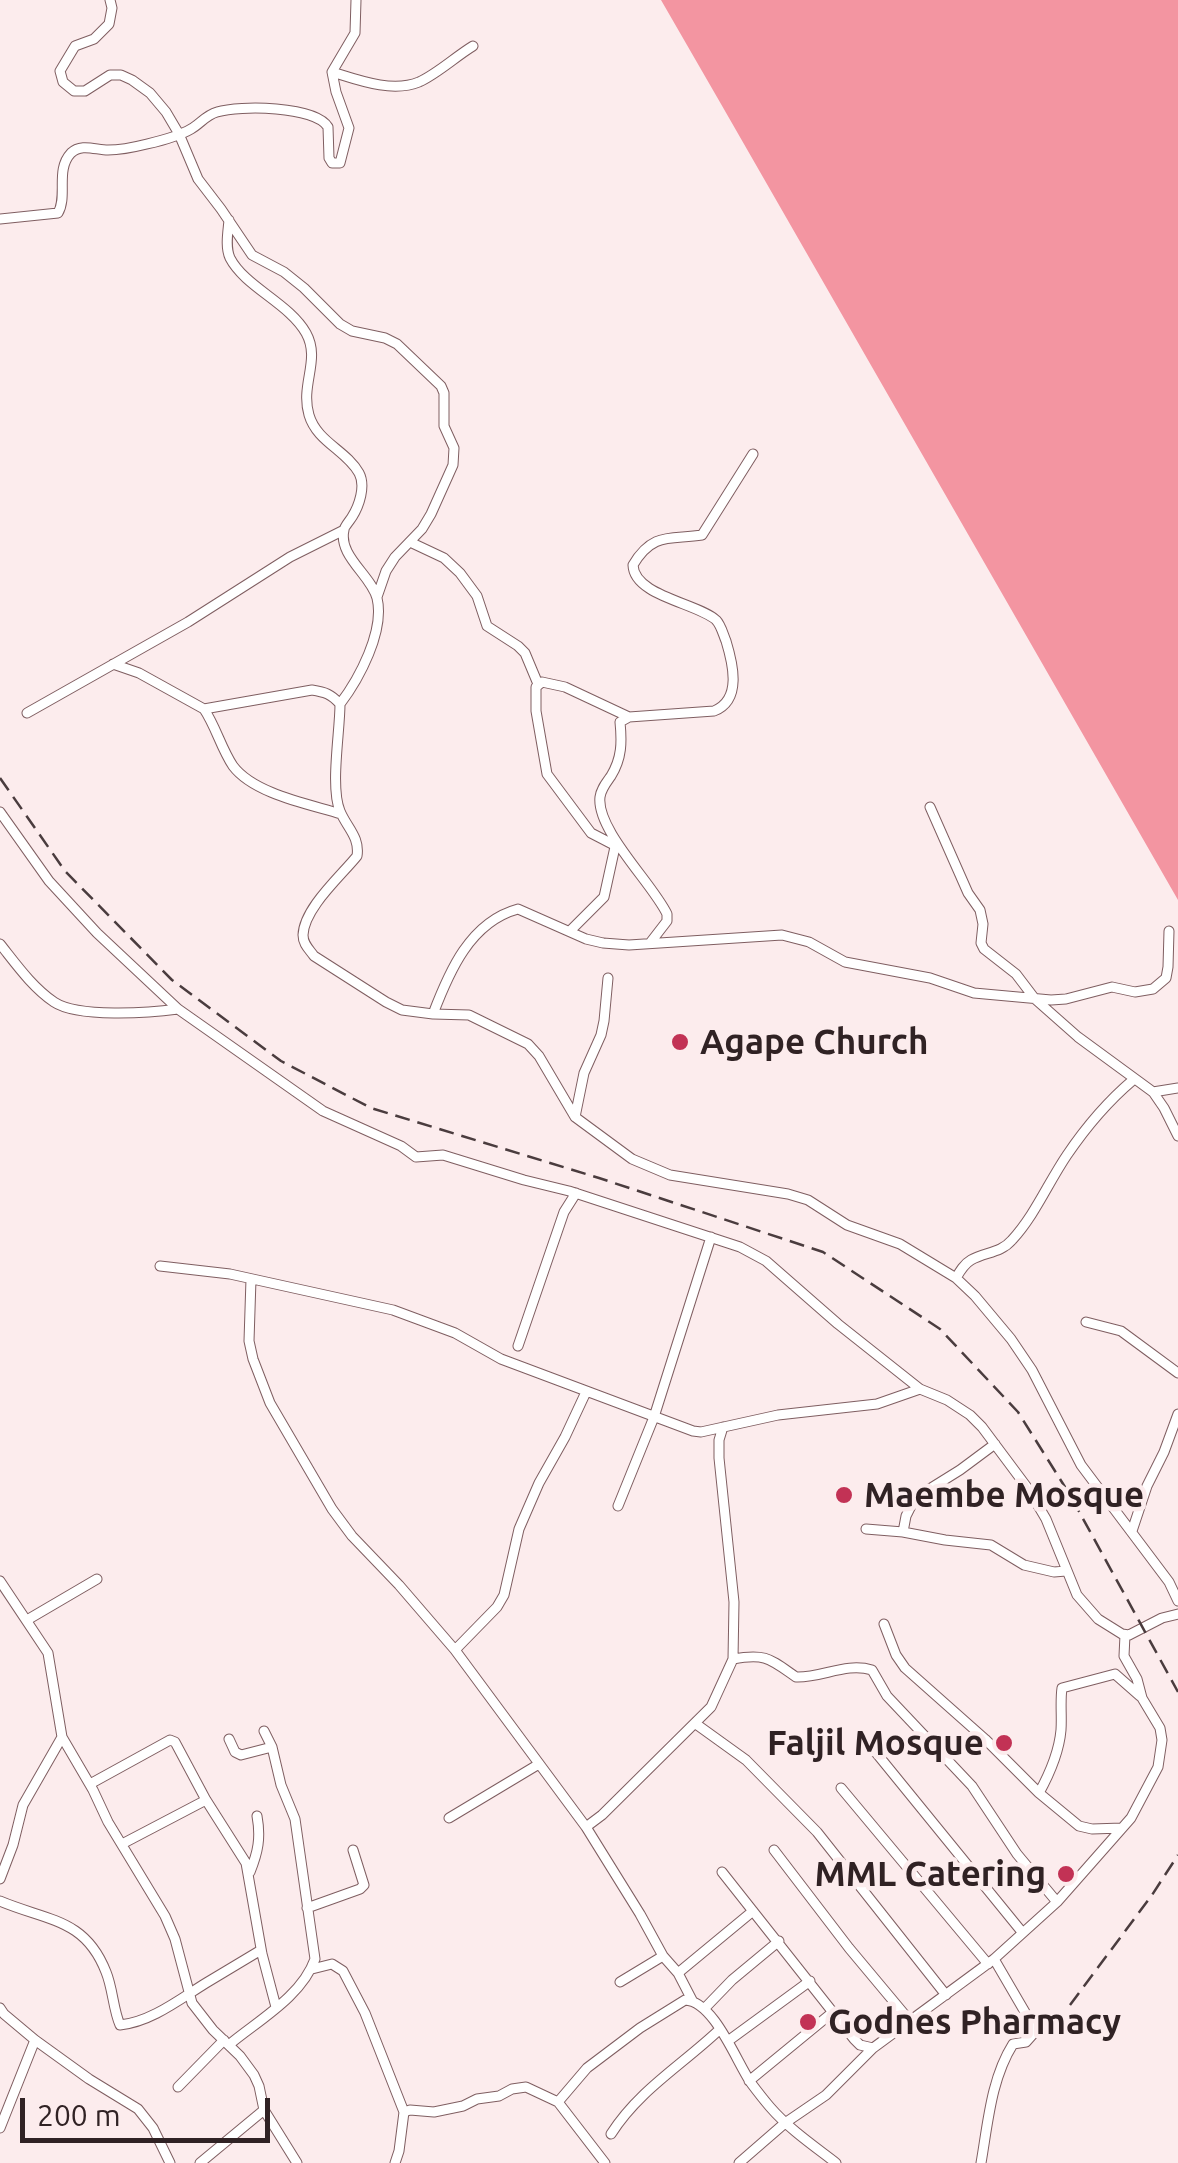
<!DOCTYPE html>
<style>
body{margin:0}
#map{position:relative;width:1178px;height:2163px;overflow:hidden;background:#fceced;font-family:Ubuntu,sans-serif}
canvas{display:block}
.scale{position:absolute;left:20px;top:2098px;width:250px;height:45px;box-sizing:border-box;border:5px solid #302224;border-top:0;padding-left:12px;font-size:30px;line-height:35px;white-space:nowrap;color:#302224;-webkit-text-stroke:8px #fceced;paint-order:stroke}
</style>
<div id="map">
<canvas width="1178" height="2163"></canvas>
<div class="scale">200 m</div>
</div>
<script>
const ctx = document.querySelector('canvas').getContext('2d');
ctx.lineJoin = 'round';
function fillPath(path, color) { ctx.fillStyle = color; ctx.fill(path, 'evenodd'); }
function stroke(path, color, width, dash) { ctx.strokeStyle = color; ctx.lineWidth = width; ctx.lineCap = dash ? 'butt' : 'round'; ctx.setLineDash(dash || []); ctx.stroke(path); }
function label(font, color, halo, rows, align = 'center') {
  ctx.font = font + ' Ubuntu,sans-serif'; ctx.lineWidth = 9; ctx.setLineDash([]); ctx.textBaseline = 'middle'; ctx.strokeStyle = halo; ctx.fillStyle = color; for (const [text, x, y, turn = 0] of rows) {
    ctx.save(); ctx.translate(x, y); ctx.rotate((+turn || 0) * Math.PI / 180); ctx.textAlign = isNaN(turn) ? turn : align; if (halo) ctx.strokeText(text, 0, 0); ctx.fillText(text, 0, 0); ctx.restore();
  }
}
fillPath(new Path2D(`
 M661,0H1178V900L721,104Z`), '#f395a1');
const street = new Path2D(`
 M110,0L112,8L109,24L94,39L75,46L60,71L63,82L74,91H85L110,75H121L132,80L150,93L166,112L179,134L198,179L221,209L252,255L284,272L304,288L340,324L352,331L385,338L397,344L441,386L444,393V426L454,448L453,465L431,514L422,529L395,557L386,571L377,597
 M332,72C358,80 392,93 419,82C437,74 455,57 473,46
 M0,219L58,213C68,196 55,170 71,153C81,143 96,150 108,150C120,150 135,147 147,144C160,141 179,136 191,129C200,124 206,115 217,112C240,105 315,106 328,127L329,158L332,163H340L349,128L336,92L332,72L355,33L356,0
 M229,220C228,232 225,247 230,258C245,287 289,303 306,333C321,360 300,384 309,415C317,442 346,450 359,473C366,486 359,506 352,517C351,519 344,527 344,530C338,556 371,575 377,598C385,631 359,679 340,704
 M410,542L444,558L460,573L477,596L487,626L518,646L525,653L538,684
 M113,664L139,673L204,709L312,690C325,692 331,694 340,704C340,732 330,787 340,811C347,828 360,837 357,856C341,876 304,908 303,935C303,944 309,949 314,956L386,1002L402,1010L433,1014L469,1015L528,1044L539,1056L575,1117L632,1159L670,1175L788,1194L808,1200L847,1225L900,1244L956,1278L975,1296L1011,1339L1032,1370L1081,1465L1169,1582L1178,1601
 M204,709C216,727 221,748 233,766C254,794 309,804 341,814
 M27,713L188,622L290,557L344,530
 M930,807L968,893L980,910L983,924L981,943L984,949L1016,974L1035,999L1078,1037L1153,1092L1178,1088
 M0,812L49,881L97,933L178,1009L323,1111L401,1146L416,1157L443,1155L524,1180L569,1191L740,1247L766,1261L838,1324L920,1389L947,1400L970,1415L982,1427L1029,1490L1046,1519L1077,1595L1098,1619L1122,1634L1129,1635L1162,1618L1178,1614
 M620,848L591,833L547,774L536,711V687L542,682L565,687L629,717
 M570,931L604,897L615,847
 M650,943L667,921V914C653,884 596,830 600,797C601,789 606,783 611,776C622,758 622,742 620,722L629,717L714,711C742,700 733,664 726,641C723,634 721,625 716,620C697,603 634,596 633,565C653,531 672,540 702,535L753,454
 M0,944C16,964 32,987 54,1002C78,1018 149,1013 178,1009
 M433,1014C449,972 470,922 518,909L586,939L603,943L629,945L782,935L809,942L845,962L930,978L974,993L1051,1000L1066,999L1112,987L1135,992L1153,989L1166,978L1168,967L1169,931
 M1153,1092L1164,1108L1178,1136
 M575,1117L584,1073L601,1035L604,1021L608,978
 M160,1266L230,1274L393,1310L455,1333L501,1359L693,1431L701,1432L778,1415L877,1404L920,1389
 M956,1278C960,1271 964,1264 971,1260C985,1252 1001,1253 1012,1240C1035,1215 1048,1183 1067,1155C1086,1127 1107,1102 1133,1080
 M251,1279L249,1341L253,1359L270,1403L332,1509L352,1536L399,1585L455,1650L586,1827L602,1815L711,1707L733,1659L734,1602L719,1458V1440L723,1427
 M1086,1322L1121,1331L1178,1373
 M518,1346L564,1212L576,1193
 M618,1506L654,1417L711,1237
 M866,1529L903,1532L945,1540L991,1545L1024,1565L1054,1572L1066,1571
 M1132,1531L1147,1486L1164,1452L1178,1414
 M903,1532L906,1516L915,1498L960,1470L995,1444
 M0,1581L48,1653L62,1737L93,1790L108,1822L165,1916L175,1939L192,2003L213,2030L240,2056L254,2075L259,2086L264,2110L200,2163
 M27,1620L97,1579
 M884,1624L896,1655L905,1668L985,1739L1039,1793L1079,1826L1092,1829L1122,1828
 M455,1650L497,1607L504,1595L519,1529L539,1483L565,1437L586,1392
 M733,1659C766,1653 770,1659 796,1677C822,1678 846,1662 872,1670L887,1696L972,1786L1017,1854L1057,1902
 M696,1724L746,1760L817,1832L946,1995
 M860,1733L1022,1932
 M229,1739L235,1752L241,1755L272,1747
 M90,1784L170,1740L175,1742L206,1800L246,1863L262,1954L276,2007
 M841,1788L988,1964
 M1039,1793C1050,1773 1059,1753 1061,1730C1062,1716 1060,1702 1062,1688L1115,1674L1140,1696
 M449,1818L539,1764
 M586,1827L640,1914L663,1956L678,1973L692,2000
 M122,1844L206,1800
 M774,1850L849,1948L910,2021
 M250,1872C258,1852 261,1838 257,1816
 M722,1872L854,2039L860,2045L873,2048
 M0,1879L13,1845L23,1805L62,1737
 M0,1901C47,1921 85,1918 106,1972C113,1989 113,2009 120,2025C151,2022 180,1999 206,1983C224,1972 243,1961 261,1950
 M307,1908L360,1889L364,1885L353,1850
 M312,1969L332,1964L343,1971L365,2013L404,2112
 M678,1973L753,1911
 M620,1982L663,1956
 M0,2008L4,2014L35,2040L89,2079L138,2109L153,2128L170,2163
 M704,2009L732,1980L779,1941
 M728,2041L810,1981
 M230,2044C259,2020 302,1996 315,1959L295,1819L281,1785L272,1747L264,1731
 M749,2081L833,2012
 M178,2087L224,2040
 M558,2102L605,2163
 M264,2110L297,2163
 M0,2128L35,2040
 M611,2134C639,2090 682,2065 719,2030
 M395,2163L399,2151L404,2112L410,2110L434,2112L463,2106L477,2099L499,2096L512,2089L526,2087L558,2102L587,2068L640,2028L685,2000C714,2001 736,2061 751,2083C757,2091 764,2100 770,2107C789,2129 814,2146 836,2163
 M739,2163L785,2123L826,2095L873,2048L994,1959L1057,1902L1131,1818L1158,1767L1162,1740L1160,1728L1142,1698L1137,1679L1124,1656L1125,1635
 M981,2163C988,2123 991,2079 1013,2044L1026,2042L1034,2033L1029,2019L994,1959`);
stroke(street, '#7f5e61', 11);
stroke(street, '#fff', 9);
stroke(new Path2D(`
 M0,778L65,871L172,980L281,1061L371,1108L599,1178L823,1252L940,1329L1018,1412L1070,1495L1178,1692
 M1070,2005L1152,1895L1178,1855`), '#4a3c3e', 2.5, [15, 8]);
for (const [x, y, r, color] of [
 [680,1042,10,"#c23255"],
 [844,1495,10,"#c23255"],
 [1004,1743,10,"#c23255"],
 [1066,1874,10,"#c23255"],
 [808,2022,10,"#c23255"]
]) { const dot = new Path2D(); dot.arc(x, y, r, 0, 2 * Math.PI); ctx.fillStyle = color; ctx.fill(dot); stroke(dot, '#fceced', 4); }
label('bold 35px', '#302224', '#fceced', [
 ["Agape Church",700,1042],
 ["Maembe Mosque",864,1495],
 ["Faljil Mosque",984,1743,"right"],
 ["MML Catering",1046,1874,"right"],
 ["Godnes Pharmacy",828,2022]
], 'left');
</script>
